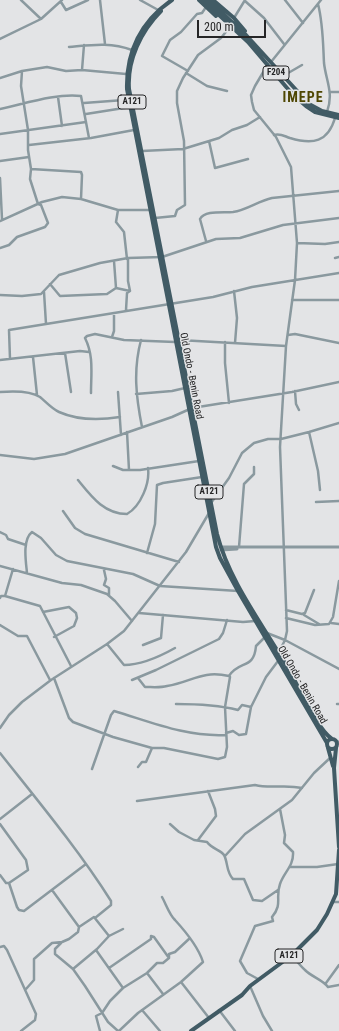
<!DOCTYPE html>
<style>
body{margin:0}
#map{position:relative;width:339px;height:1031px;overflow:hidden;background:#e3e4e6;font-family:"Roboto Condensed",sans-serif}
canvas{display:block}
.scale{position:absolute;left:197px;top:20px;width:69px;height:18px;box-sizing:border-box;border:2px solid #252526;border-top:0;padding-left:5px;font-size:12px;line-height:14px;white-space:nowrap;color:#252526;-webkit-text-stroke:3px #e3e4e6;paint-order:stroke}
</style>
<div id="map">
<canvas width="339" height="1031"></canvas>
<div class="scale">200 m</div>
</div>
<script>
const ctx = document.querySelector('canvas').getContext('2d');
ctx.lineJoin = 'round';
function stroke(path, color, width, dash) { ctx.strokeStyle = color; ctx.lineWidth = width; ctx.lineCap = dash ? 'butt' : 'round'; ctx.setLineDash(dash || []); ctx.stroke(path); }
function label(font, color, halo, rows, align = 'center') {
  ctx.font = font + ' "Roboto Condensed",sans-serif'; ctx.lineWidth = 3; ctx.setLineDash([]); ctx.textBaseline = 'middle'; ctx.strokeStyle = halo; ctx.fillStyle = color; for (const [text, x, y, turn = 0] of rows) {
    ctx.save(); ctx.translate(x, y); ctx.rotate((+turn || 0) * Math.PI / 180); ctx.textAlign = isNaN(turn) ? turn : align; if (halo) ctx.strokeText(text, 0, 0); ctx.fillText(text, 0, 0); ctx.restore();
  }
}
stroke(new Path2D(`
 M21,0L41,19
 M100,0L105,44
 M140,0L160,11
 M285,0L303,23
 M245,1L264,18L284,44
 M61,2L66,10L88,0
 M318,4C323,23 323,43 324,63C326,81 334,93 327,112
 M234,18L245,0
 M0,39L41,19L62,0
 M69,47C92,45 110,42 132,50
 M271,62L321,0
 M268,64L255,86L251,95L252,102L254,110L276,137L291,167L297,243L295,280L286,346L280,447L287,631L285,640L279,652
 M82,70L84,45
 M188,71L162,56L170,40L181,32L197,14L202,13L206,7
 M186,73L207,86L227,91
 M283,76L302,65
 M0,78L22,71L47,67L66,71L82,70L126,74
 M330,92H339
 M58,97L62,126
 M84,103L124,100L125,108
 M0,109C24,104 56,93 81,96L89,138
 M86,114L130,107
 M0,134L86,122
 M274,135C280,133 284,136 290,138C313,145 328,142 335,118
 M209,141L215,168L248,159
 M29,145L91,138L134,130
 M142,151L183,149L219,138L232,130L247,125L260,117
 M0,161L29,157
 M31,169L81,172L82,175L81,199
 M0,178L2,219
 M118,210L116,222L124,232L127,259
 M155,218L175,216L177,210L185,205L184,141L177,103V91L183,78L198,55L221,38L229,28
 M0,221L42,202L62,197L81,199L118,210H149
 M206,241L200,219C205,210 223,213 233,212C247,210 258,201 272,198L339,191
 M297,243L325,244L339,242
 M0,248L9,245L17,237L45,227L48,223L41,205L38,204L30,179L31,169L28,150V130L21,86L22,71
 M335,258L339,257
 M114,261L116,288
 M50,284L60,296L107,294L116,288L130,291
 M234,291L237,318L235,343
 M44,292L46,324
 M0,295L22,296L41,294L59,275L100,263L128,258L162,257L216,239L240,238L283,225L339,218
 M292,300H339
 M126,310L127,293L130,291L128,281V258
 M288,335L295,334L339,343
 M112,337L114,331V313
 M141,340C133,370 136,397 142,427
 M179,340L286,346
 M225,342V363L229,403
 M65,353L71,392
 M33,357L37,395
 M10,359L9,330L213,297L252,287L339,273
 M0,360L80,351L89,352
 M295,391L296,404L299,410
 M0,392C12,391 29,390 40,397C46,402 52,409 59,412C77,420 101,420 120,417
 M118,392L121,435
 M91,393C91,373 94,356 85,338L87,336L95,334L124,340L175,342
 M136,394L172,391L185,388
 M127,432L129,470
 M309,432L318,471L320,490
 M0,455L34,459L65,454L172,417L192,408L292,392L339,382
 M113,466L123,470H140L199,461
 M78,480C91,496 104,514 127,514C141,506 150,483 148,468
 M316,502L339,501
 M211,503L229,478L242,453L254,443L268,439H281L309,432L339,423
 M63,511L75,528L85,534L179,562
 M0,532L6,535L8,539L26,545
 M239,547L244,484L254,474V467
 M147,553L155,524L157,485L163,483L202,477
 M0,566L62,583L81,585L107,594L115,601L132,621
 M104,570L106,579L104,585L109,588V595
 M27,573C26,562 22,540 32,532L41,538L56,555L67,561L133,574L160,586L238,591
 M5,596L40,606L71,666
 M0,598L1,596H5L13,569
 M286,610L302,614L305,613L314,590
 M43,612L69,607L76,613L77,618L74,626L54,637
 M139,613L243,622L255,621
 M304,615L319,624
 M286,618L315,625L329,624L333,617L339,581
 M331,623L339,624
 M0,625L18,636H27L50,680
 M267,633L285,640L339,669
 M107,644L124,665C142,665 159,657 175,648
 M143,645L161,638L163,615
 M229,676C239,660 254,670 256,646L265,637
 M54,678L69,718L73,722L113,737L152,748H164L218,759L225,757L227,747L225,707L230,677L229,676
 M138,678L145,687C152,687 160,688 167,686C192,682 201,670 229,676
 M132,680L156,670L219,639L223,633L227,620
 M176,704C196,704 218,705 238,710L242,705L251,707
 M337,704H339
 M0,728L9,715L22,702L51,680L107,644L124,631L186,552L209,513
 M226,733L233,731L239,735L246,734L251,707L266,677L278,661
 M0,753C38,801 78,849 111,901V905L95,918
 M138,767L142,762H146L152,748
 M92,769L111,715L114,711C151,722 186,737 226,735
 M137,801L255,785C271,789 285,784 302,788
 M0,819L32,794
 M0,824L26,860L28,870L9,883H6L0,875
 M170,824L179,832L194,840L207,842C212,849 221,850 224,855C228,862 226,872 233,879H244L253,900L262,901L278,890
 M198,840L216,816L215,809L208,791
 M225,856L245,834L292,800L314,773L330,758
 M291,867H317L338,864
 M9,883L17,907L19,910L24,911L86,864
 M52,890L79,927
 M333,902H339
 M61,943L55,949V954L73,969L85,986L108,1022L118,1031
 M0,947L4,946L7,950L36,1014L35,1020L21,1031
 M96,950L123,988
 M292,955C296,960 300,966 305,970C312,977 323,980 328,987L339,985
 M109,968L151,939V936L154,937L169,958
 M73,969L97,949L109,936L123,929
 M147,973L163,994
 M258,979L247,973L240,961L255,926L273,921L272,917C283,904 275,898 280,884C284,872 294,866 293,852L284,843L285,835L280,809
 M181,982L209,1018
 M326,983L339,965
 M250,986L263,1016L272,1031
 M26,989L34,980V959L52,943L62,942L69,939L78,932L79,927L94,917L109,936
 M142,1010L160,1031
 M219,1010L235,1031
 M100,1031L96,1016L102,1013L110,1001L123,988L147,973L157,963H163L169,958V954L175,952L190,938
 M119,1031L138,1013L181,982L203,962C198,946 186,932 175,920C169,914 166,904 162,897`), '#8a999f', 2.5);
stroke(new Path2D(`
 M221,547H339
 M221,550L237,549
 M337,742H339`), '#8a999f', 3);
stroke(new Path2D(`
 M172,0C141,21 126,52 127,89L216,547L220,558L238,591L327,743
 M199,0L216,16
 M203,0L248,42L293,95L306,106L315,112L339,118
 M208,0L246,35L309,104L322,111L339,115
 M213,0L234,18L245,31
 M161,11C141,31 127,60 129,89L217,534C230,584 265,627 290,672C300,689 317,729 332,739
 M327 744a5 5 0 1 1 10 0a5 5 0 1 1-10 0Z
 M328,748L333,766
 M336,748L334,768L339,847
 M191,1031L242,995L250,986L292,955L317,930L327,914L336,894L339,850`), '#415b65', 4);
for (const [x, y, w] of [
 [276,73,26],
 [132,102,28],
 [209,492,28],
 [289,956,28]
]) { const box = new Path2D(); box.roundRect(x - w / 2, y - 7, w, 14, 3); ctx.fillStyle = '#e3e4e6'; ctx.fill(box); stroke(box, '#252526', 1); }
label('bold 9px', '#252526', null, [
 ["F204",276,73],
 ["A121",132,102],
 ["A121",209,492],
 ["A121",289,956]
]);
label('10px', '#252526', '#e3e4e6', [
 ["Old Ondo - Benin Road",191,376,79],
 ["Old Ondo - Benin Road",302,685,60]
]);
ctx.letterSpacing = '1px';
label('bold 14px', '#4e4602', '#e3e4e6', [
 ["IMEPE",303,98]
]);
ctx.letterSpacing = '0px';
</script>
